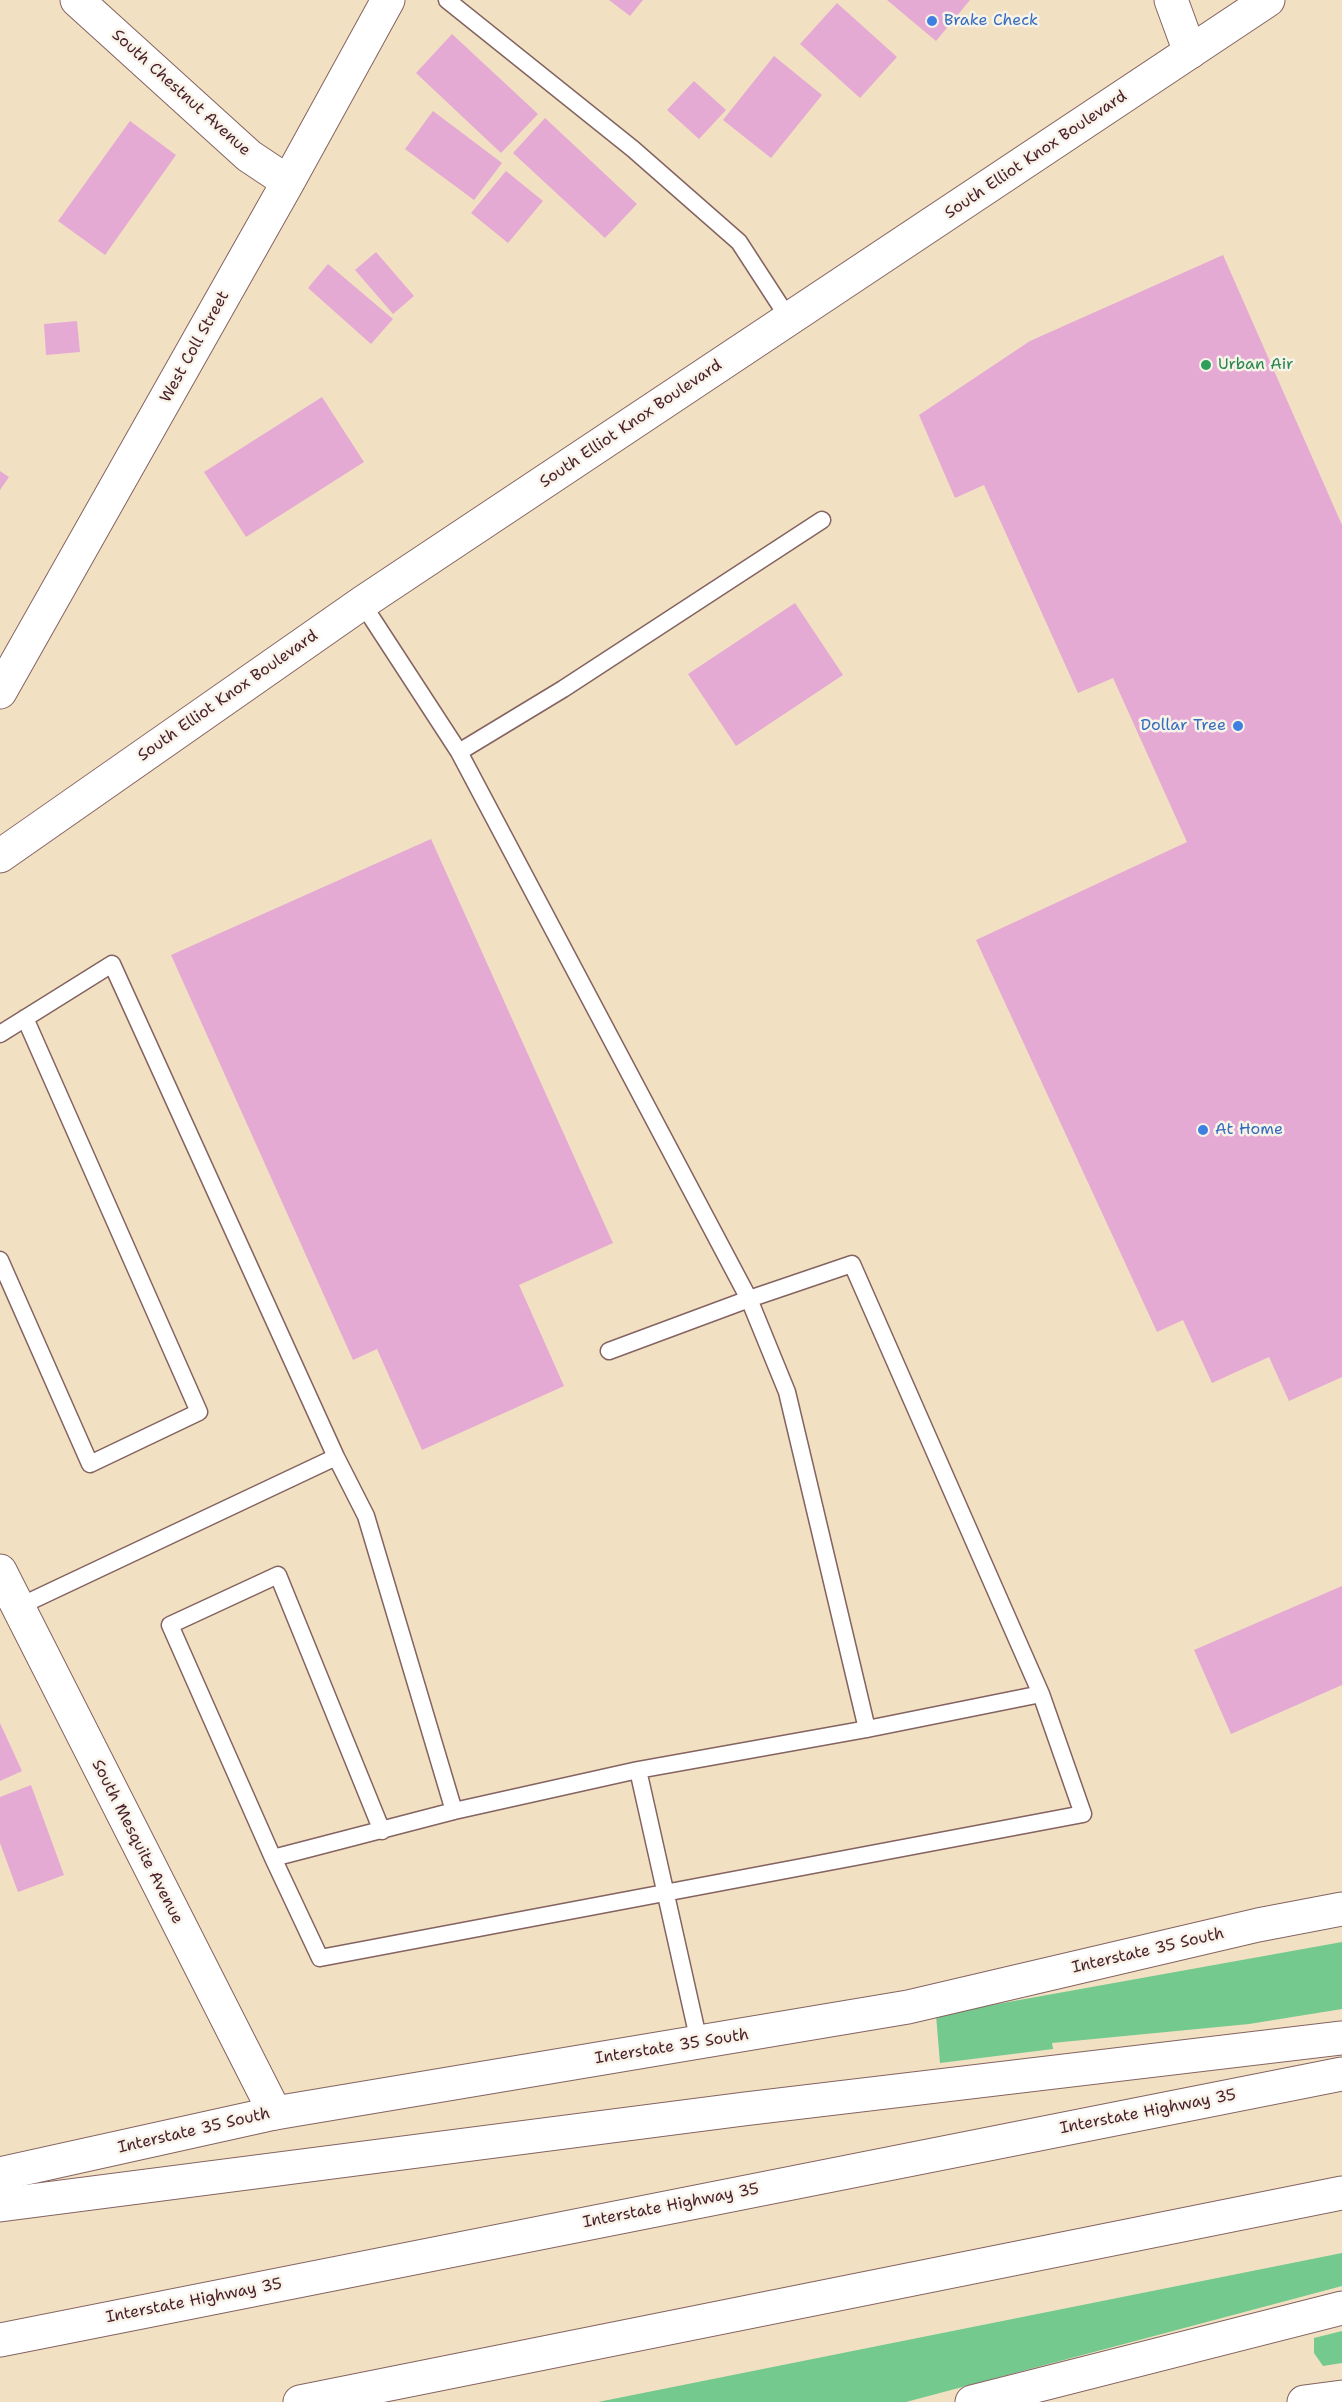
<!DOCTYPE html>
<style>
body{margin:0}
canvas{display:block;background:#f1e0c2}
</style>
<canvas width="1342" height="2402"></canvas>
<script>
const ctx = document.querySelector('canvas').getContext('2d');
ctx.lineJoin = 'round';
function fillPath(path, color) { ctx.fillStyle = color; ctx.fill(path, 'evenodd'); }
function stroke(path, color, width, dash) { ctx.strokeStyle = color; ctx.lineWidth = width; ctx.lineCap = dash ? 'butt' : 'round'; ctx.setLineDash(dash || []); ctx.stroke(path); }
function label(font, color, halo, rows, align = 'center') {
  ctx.font = font + ' "Shantell Sans",sans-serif'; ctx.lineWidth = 5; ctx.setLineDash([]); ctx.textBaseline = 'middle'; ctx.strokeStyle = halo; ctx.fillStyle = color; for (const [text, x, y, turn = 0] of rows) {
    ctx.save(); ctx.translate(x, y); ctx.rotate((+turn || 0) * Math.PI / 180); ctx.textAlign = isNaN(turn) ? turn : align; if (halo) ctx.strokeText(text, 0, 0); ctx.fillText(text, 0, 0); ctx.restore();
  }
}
fillPath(new Path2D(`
 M1342,1942V2009L1249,2024L1052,2043L1053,2049L940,2063L936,2015Z
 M1342,2253V2286L906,2402H598Z
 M1342,2331V2363L1323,2366L1314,2353V2338Z`), '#73c98e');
fillPath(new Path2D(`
 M609,0H643L630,16Z
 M887,0H970L936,41Z
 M837,3L897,57L860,98L800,44Z
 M452,34L538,114L501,153L416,73Z
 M774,56L822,95L771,158L723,120Z
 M694,81L726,110L699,139L667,110Z
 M433,111L502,163L474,200L405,149Z
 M545,118L637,204L605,238L513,153Z
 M130,121L176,155L105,255L58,221Z
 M506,171L543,201L508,243L471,213Z
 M376,252L414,296L393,314L355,270Z
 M1223,255L1342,525V1377L1289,1401L1269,1357L1212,1383L1183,1320L1157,1332L976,940L1187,842L1113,678L1078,693L984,485L955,498L919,415L1030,341Z
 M328,264L393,319L371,344L308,288Z
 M77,321L80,352L46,355L44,324Z
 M322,397L364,462L246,537L204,472Z
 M0,471L9,477L0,490Z
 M795,603L843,675L736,746L688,674Z
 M431,839L613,1243L519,1285L564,1386L422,1450L377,1349L353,1360L171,955Z
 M1342,1586V1685L1231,1734L1194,1650Z
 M0,1723L22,1771L0,1781Z
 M31,1785L64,1875L18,1892L0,1843V1797Z`), '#e5aad4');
const lane = new Path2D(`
 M447,0L633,149L739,242L789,319
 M362,603L459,752L749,1299L609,1351
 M459,752L563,689L822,520
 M0,1034L112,964L336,1457
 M0,1260L90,1464L199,1412L25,1018
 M18,1607L336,1457L366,1516L454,1811
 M382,1831L278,1575L170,1625L273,1858L454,1811L638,1770
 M273,1858L320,1958L1083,1814L1041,1694
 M699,2042L638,1770L867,1729L1041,1694L852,1264L749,1299L787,1392L867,1729`);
const street = new Path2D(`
 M77,0L249,156L288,182
 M1171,0L1190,52
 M0,692L288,182L388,0
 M0,1571L275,2113`);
const secondary = new Path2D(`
 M0,856L362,603L1268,0
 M0,2174L275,2113L908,2007L1258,1925L1342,1909
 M1304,2402L1342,2397`);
const highway = new Path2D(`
 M0,2205L744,2109L1342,2038
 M0,2340L1342,2074
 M300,2402L1342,2193
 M972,2402L1342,2308`);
stroke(lane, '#846360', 19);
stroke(street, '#846360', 35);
stroke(secondary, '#846360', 35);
stroke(highway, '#846360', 35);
stroke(lane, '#fff', 16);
stroke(street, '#fff', 33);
stroke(secondary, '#fff', 33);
stroke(highway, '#fff', 33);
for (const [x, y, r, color] of [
 [932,21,6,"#3f7fe0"],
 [1206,365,6,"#2e9e5b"],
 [1238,726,6,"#3f7fe0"],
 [1203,1130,6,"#3f7fe0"]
]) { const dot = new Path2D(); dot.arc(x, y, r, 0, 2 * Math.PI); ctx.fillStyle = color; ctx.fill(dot); stroke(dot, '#f7f3e8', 2); }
label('16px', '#366cbe', '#f7f3e8', [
 ["Brake Check",944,21],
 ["Dollar Tree",1226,726,"right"],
 ["At Home",1215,1130]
], 'left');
label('16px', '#4a1f2b', '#f7f3e8', [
 ["South Chestnut Avenue",181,93,42],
 ["South Elliot Knox Boulevard",1036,155,-34],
 ["West Coll Street",195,347,-61],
 ["South Elliot Knox Boulevard",631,424,-34],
 ["South Elliot Knox Boulevard",228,696,-35],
 ["South Mesquite Avenue",137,1842,63],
 ["Interstate 35 South",1148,1951,-13],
 ["Interstate 35 South",672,2047,-9],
 ["Interstate Highway 35",1148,2112,-11],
 ["Interstate 35 South",194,2131,-13],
 ["Interstate Highway 35",671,2206,-11],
 ["Interstate Highway 35",194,2301,-11]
]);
label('16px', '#27864d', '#f7f3e8', [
 ["Urban Air",1218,365]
], 'left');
</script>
